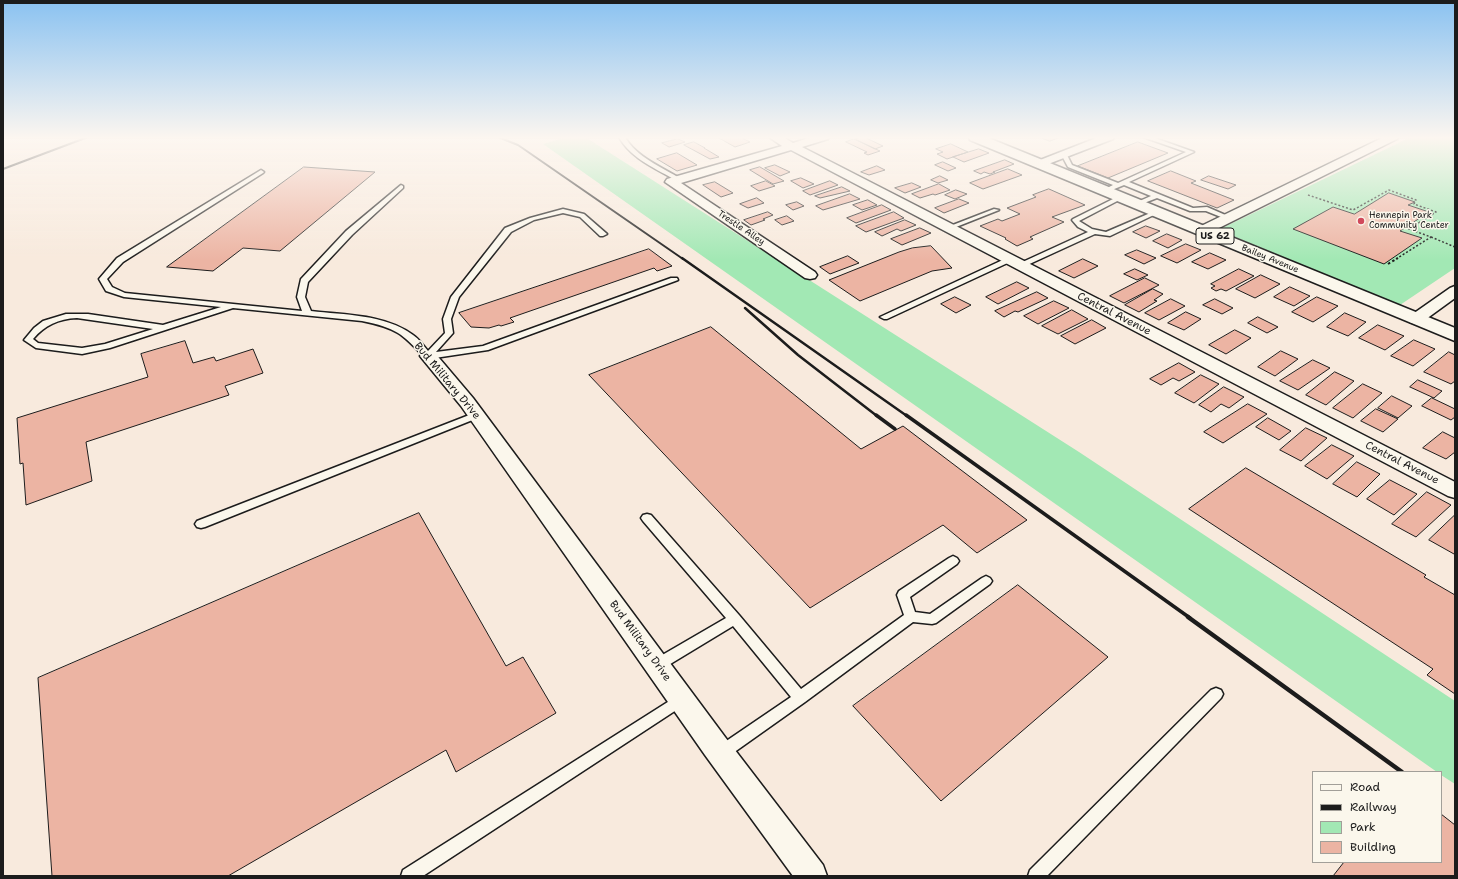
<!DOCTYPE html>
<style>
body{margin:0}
#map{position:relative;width:1458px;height:879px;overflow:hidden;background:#f8eadd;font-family:"Shantell Sans",sans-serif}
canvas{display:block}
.frame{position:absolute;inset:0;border:4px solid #1c1c1c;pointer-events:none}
.legend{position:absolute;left:1312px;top:771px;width:130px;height:92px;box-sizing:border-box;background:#fbf7ec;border:1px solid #a29f99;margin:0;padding:5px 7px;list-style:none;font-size:12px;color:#1c1c1c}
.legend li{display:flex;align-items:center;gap:8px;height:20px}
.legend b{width:20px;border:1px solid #a29f99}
</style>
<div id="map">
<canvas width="1458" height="879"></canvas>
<div class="frame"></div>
<ul class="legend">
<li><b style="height:5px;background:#fbf7ec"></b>Road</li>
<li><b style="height:5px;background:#1c1c1c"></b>Railway</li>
<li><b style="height:11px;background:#a2e8b4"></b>Park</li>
<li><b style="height:11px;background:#ecb4a3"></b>Building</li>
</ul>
</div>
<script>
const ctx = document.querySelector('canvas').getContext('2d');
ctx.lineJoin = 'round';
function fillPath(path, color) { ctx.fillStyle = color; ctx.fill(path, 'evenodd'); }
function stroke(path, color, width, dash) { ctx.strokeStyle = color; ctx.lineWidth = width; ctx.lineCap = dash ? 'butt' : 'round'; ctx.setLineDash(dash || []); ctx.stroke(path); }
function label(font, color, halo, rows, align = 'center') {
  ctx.font = font + ' "Shantell Sans",sans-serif'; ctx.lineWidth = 3; ctx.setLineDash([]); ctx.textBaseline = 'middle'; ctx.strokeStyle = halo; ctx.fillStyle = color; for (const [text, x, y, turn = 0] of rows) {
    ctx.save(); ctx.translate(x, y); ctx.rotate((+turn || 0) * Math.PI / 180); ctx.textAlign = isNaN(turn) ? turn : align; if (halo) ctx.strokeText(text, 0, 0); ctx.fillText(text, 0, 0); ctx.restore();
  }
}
fillPath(new Path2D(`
 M567,137H585L1079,452L1455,701V784L1441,775V772H1437L543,144Z
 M1411,137H1455V268L1400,305L1218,230Z`), '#a2e8b4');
const building = new Path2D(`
 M722,137H740L750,142L735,147L719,138Z
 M864,137L883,146L875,149L855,139Z
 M1039,137H1055L1058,138L1050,141Z
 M678,139L685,142L669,147L662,143Z
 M854,139L880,151L868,155L864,153L867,152L846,142Z
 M694,142L705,148H704L719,157L710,159L684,145Z
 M1138,142L1168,153L1108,178L1078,166Z
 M951,144L968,152L947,159L937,154L943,152L936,149Z
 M979,149L989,153L964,162L953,157Z
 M677,153L697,165L677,171L657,159Z
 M1005,160L1014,164L993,172H995L990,174L984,172L981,174L974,171Z
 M943,162L956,168L948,171L935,165Z
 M775,165L790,172L780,176L765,168Z
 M877,166L885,170L869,175L861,172Z
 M304,167L375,172L280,251L243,248L213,271L167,267Z
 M760,167L784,181L773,184L750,170Z
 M1008,169L1022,175L983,189L970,183Z
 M1171,171L1196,181L1191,183L1234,200L1217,208L1148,181Z
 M940,176L948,180L938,183L931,180Z
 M1209,176L1236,185L1228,189L1201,180Z
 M801,178L814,184L803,188L791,181Z
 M766,181L775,186L759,191L751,186Z
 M830,181L838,185L810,195L803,191Z
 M715,182L733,193L721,197L703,185Z
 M912,183L921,187L905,193L895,188Z
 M939,184L950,190L935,195L933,194L920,198L912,194Z
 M842,187L850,191L820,198L815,196Z
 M1049,189L1085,205L1052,217L1064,222L1030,237L1033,239L1017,246L1005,239L1006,238L980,226L998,219L1002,221L1020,214L1007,208L1036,197L1033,195Z
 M956,190L967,194L955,199L945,195Z
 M1389,193L1415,202L1408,205L1429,212L1400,231L1422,238L1384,264L1293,229L1333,207L1354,214Z
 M850,194L860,199L823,210L816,206Z
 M757,198L764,203L748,208L740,204Z
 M959,199L969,203L944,213L935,208Z
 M868,200L877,205L862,210L853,205Z
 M797,202L804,206L793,210L786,205Z
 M882,205L891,210L856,223L847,218Z
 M768,212L773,215L763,219L765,220L751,225L744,220Z
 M894,212L904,218L866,232L856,226Z
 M787,216L794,221L782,225L775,220Z
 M905,220L916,225L901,231L897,229L882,236L875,232Z
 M1146,226L1160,231L1146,238L1133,232Z
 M920,228L931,233L902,245L891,239Z
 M1167,234L1182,240L1168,248L1153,241Z
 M1186,244L1201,250L1177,263L1161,256Z
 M931,246L952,268L932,271L860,301L829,280L899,252L912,248Z
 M649,249L672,266L657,271L654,268L510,318L514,322L501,326L499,325L489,328L471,327L459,313Z
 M1137,250L1156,258L1144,264L1125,255Z
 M1210,253L1226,260L1208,269L1192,262Z
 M848,256L859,263L830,274L820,267Z
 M1083,259L1098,266L1074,278L1059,271Z
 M1135,269L1148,275L1137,280L1124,274Z
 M1239,269L1254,276L1226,291L1221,289L1216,291L1211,288L1215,286L1211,284Z
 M1261,275L1280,284L1255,298L1236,289Z
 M1145,278L1159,285L1124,303L1110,296Z
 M1017,282L1029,288L998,304L986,297Z
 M1290,287L1310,296L1294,306L1274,297Z
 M1153,289L1163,294L1154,300L1157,301L1139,312L1125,305Z
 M1037,292L1048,298L1018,312L1015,311L1004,317L995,311Z
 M955,297L971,305L956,313L941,304Z
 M1317,297L1338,306L1313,322L1292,312Z
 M1171,299L1185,306L1159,320L1145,313Z
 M1215,299L1233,308L1222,314L1203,305Z
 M1054,301L1069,308L1038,324L1024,316Z
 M1072,310L1088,319L1058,334L1042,326Z
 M1186,312L1201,319L1184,330L1168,323Z
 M1345,313L1366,322L1348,336L1327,327Z
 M1258,317L1278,327L1267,333L1248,323Z
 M1092,320L1106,328L1075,344L1061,336Z
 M1378,325L1404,336L1385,350L1359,338Z
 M711,327L861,449L903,426L1027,520L977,553L943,525L810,608L589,375Z
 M1235,330L1251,338L1226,354L1209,345Z
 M1414,340L1435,349L1413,366L1391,356Z
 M185,341L193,363L214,357L216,361L253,349L263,373L225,386L229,395L86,442L92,481L26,505L23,463L20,464L17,418L148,377L141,354Z
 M1281,351L1298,359L1275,376L1258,367Z
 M1449,352L1455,355V381L1451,384L1424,372Z
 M1313,360L1330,368L1298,390L1280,381Z
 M1179,363L1195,372L1179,381L1173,378L1161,385L1150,379Z
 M1335,372L1354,381L1326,405L1306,395Z
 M1201,375L1219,384L1194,403L1175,393Z
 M1418,380L1442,391L1434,398L1410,387Z
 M1363,384L1382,393L1353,418L1333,408Z
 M1224,387L1244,397L1229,408L1221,404L1211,412L1199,405Z
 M1392,396L1412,406L1398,418L1378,408Z
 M1432,398L1455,409V417L1451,420L1422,406Z
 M1248,404L1267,414L1223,443L1204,432Z
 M1376,409L1398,419L1383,432L1361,421Z
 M1268,418L1291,431L1279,440L1256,427Z
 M1306,428L1327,438L1301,461L1280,450Z
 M1443,432L1455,438V452L1446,459L1423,448Z
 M1332,445L1354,456L1327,479L1305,466Z
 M1357,462L1380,474L1357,497L1333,484Z
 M1246,468L1426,575L1424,577L1455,595V694L1427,675L1433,669L1189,509Z
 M1390,480L1417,494L1394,515L1367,499Z
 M1427,492L1451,505L1416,537L1392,524Z
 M419,513L506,666L523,657L556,713L456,772L446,750L228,876H52L38,678Z
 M1455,515V553L1454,554L1429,540Z
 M1018,585L1108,657L941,801L853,706Z
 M1441,814L1455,825V876H1333L1344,862H1441Z`);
fillPath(building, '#ecb4a3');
stroke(building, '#1c1c1c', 1);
const lane = new Path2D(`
 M619,137H625C636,157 662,167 681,179V181H677C657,169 631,159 619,137Z
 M1143,137H1152L1194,152L1129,182L1193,208L1207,207L1230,217V219H1226L1206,211H1190L1157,198L1139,205H1135V203L1151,196L1124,185L1107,192H1103V190L1113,185L1068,167L1061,154L1066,153L1072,165L1118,183L1186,152Z
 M261,170L264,172L263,173L123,262L107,279L112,287L125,293L302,311L297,297L301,279L346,231L401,185L403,186V188L352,235L308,282L305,297L311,311C344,315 385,314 413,335C419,339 423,345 428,351L445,333L443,319L451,297L505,228L530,218L563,209L584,214L607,234L603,236H600L580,217L563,213L534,220L511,232L459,297L451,319L453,333L436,352L483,346L671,278H677L678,280L488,350L428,359L425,358C402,333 396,328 362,321L233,308L110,348L82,354L36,348L24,340L34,328L43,321L66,314H88L163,325L221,307L124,297L106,291L99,279L117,258ZM77,318L153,329L105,344L82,348L38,343L33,339C45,325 58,319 77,318Z
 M1121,195L1124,197L1123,198L1079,221L1092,229L1106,232L1155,211L1160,212L1110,236L1095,234L1023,267H1017L1016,265L1088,232L1078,227L1072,220L1073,219Z
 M994,209L999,210L951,229L949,230L945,228Z
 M1007,258H1013L1014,260L887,319H884L880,317Z
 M477,412L482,415L480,417L205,527L201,528L197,527L195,524L197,521Z
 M647,514L651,515L739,615L801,689L904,615L897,595L899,591L949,558L953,556L957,558L959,561L957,564L910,597L915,612L930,614L982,578L986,576L990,578L992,581L990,584L936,623L932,624L913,622L805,702L726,758L721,760L716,758L714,753L716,748L791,697L733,626L662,669L657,671L652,669L650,665L652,661L726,618L643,521L641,518L643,515Z
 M1216,688L1221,690L1223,694L1221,698L1047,876H1028L1030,870L1211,690Z
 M682,693L687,695L689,699L687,703L423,876H401L403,870Z`);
const street = new Path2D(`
 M769,137H783L793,143L812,137H829L828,139L802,147L1455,482V498L1448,496L791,150L681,183L815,272L817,275L815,278L810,279L805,278L665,182L667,179L782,146Z
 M1099,137H1114L1113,139L1043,166H1035L1033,164L1035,162Z
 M1384,137H1398L1397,139L1207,234H1197L1195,231L1197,228Z
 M1455,286V298L1422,322L1416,324L1410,322L1408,319L1410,316L1450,288Z
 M428,351L434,352L473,398L725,737L823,865L827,876H793L705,755L461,406L420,356L422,352Z`);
const primary = new Path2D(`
 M969,137H986L1455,328V341L970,140Z`);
stroke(lane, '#1c1c1c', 3);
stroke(street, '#1c1c1c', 3);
stroke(primary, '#1c1c1c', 3);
stroke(new Path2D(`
 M1308,195L1353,210L1389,190L1416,200L1414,204L1436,212L1409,229L1431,237L1396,259
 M1431,237L1455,247`), '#1c1c1c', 1.5, [2, 2]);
stroke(new Path2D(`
 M1388,264L1398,258`), '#1c1c1c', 2, [2.5, 2.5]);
fillPath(lane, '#fbf7ec');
fillPath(street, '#fbf7ec');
fillPath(primary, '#fbf7ec');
stroke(new Path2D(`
 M498,137L518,145L683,259
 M3,169L88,137`), '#1c1c1c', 2);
stroke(new Path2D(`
 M682,258L907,416
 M745,308L798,355L877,416`), '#1c1c1c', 2.5);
stroke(new Path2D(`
 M876,415L895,429
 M906,415L1190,618`), '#1c1c1c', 3.5);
stroke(new Path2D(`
 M1188,617L1402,772`), '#1c1c1c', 4.5);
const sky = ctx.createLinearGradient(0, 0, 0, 260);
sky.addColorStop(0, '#8ac2f1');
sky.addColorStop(0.53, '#fcf6f0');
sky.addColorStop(1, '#fcf6f000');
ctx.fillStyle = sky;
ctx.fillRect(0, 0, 1458, 260);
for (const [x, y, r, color] of [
 [1361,221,4,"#d1495b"]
]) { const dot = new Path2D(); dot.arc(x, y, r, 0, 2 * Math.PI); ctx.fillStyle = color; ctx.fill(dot); stroke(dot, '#fbf7ec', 1.5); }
label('9px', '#1c1c1c', '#fbf7ec', [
 ["Hennepin Park",1369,216],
 ["Community Center",1369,226]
], 'left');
label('9px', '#1c1c1c', '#fbf7ec', [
 ["Trestle Alley",741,228,34],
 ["Bailey Avenue",1270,259,22]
]);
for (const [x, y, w] of [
 [1215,236,38]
]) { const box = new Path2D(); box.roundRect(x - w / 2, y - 8, w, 16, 3); ctx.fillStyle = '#fbf7ec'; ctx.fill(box); stroke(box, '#1c1c1c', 1); }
label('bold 10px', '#1c1c1c', null, [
 ["US 62",1215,236]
]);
label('11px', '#1c1c1c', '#fbf7ec', [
 ["Central Avenue",1114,314,27],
 ["Bud Military Drive",447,381,50],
 ["Central Avenue",1402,463,27],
 ["Bud Military Drive",640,641,54]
]);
</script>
